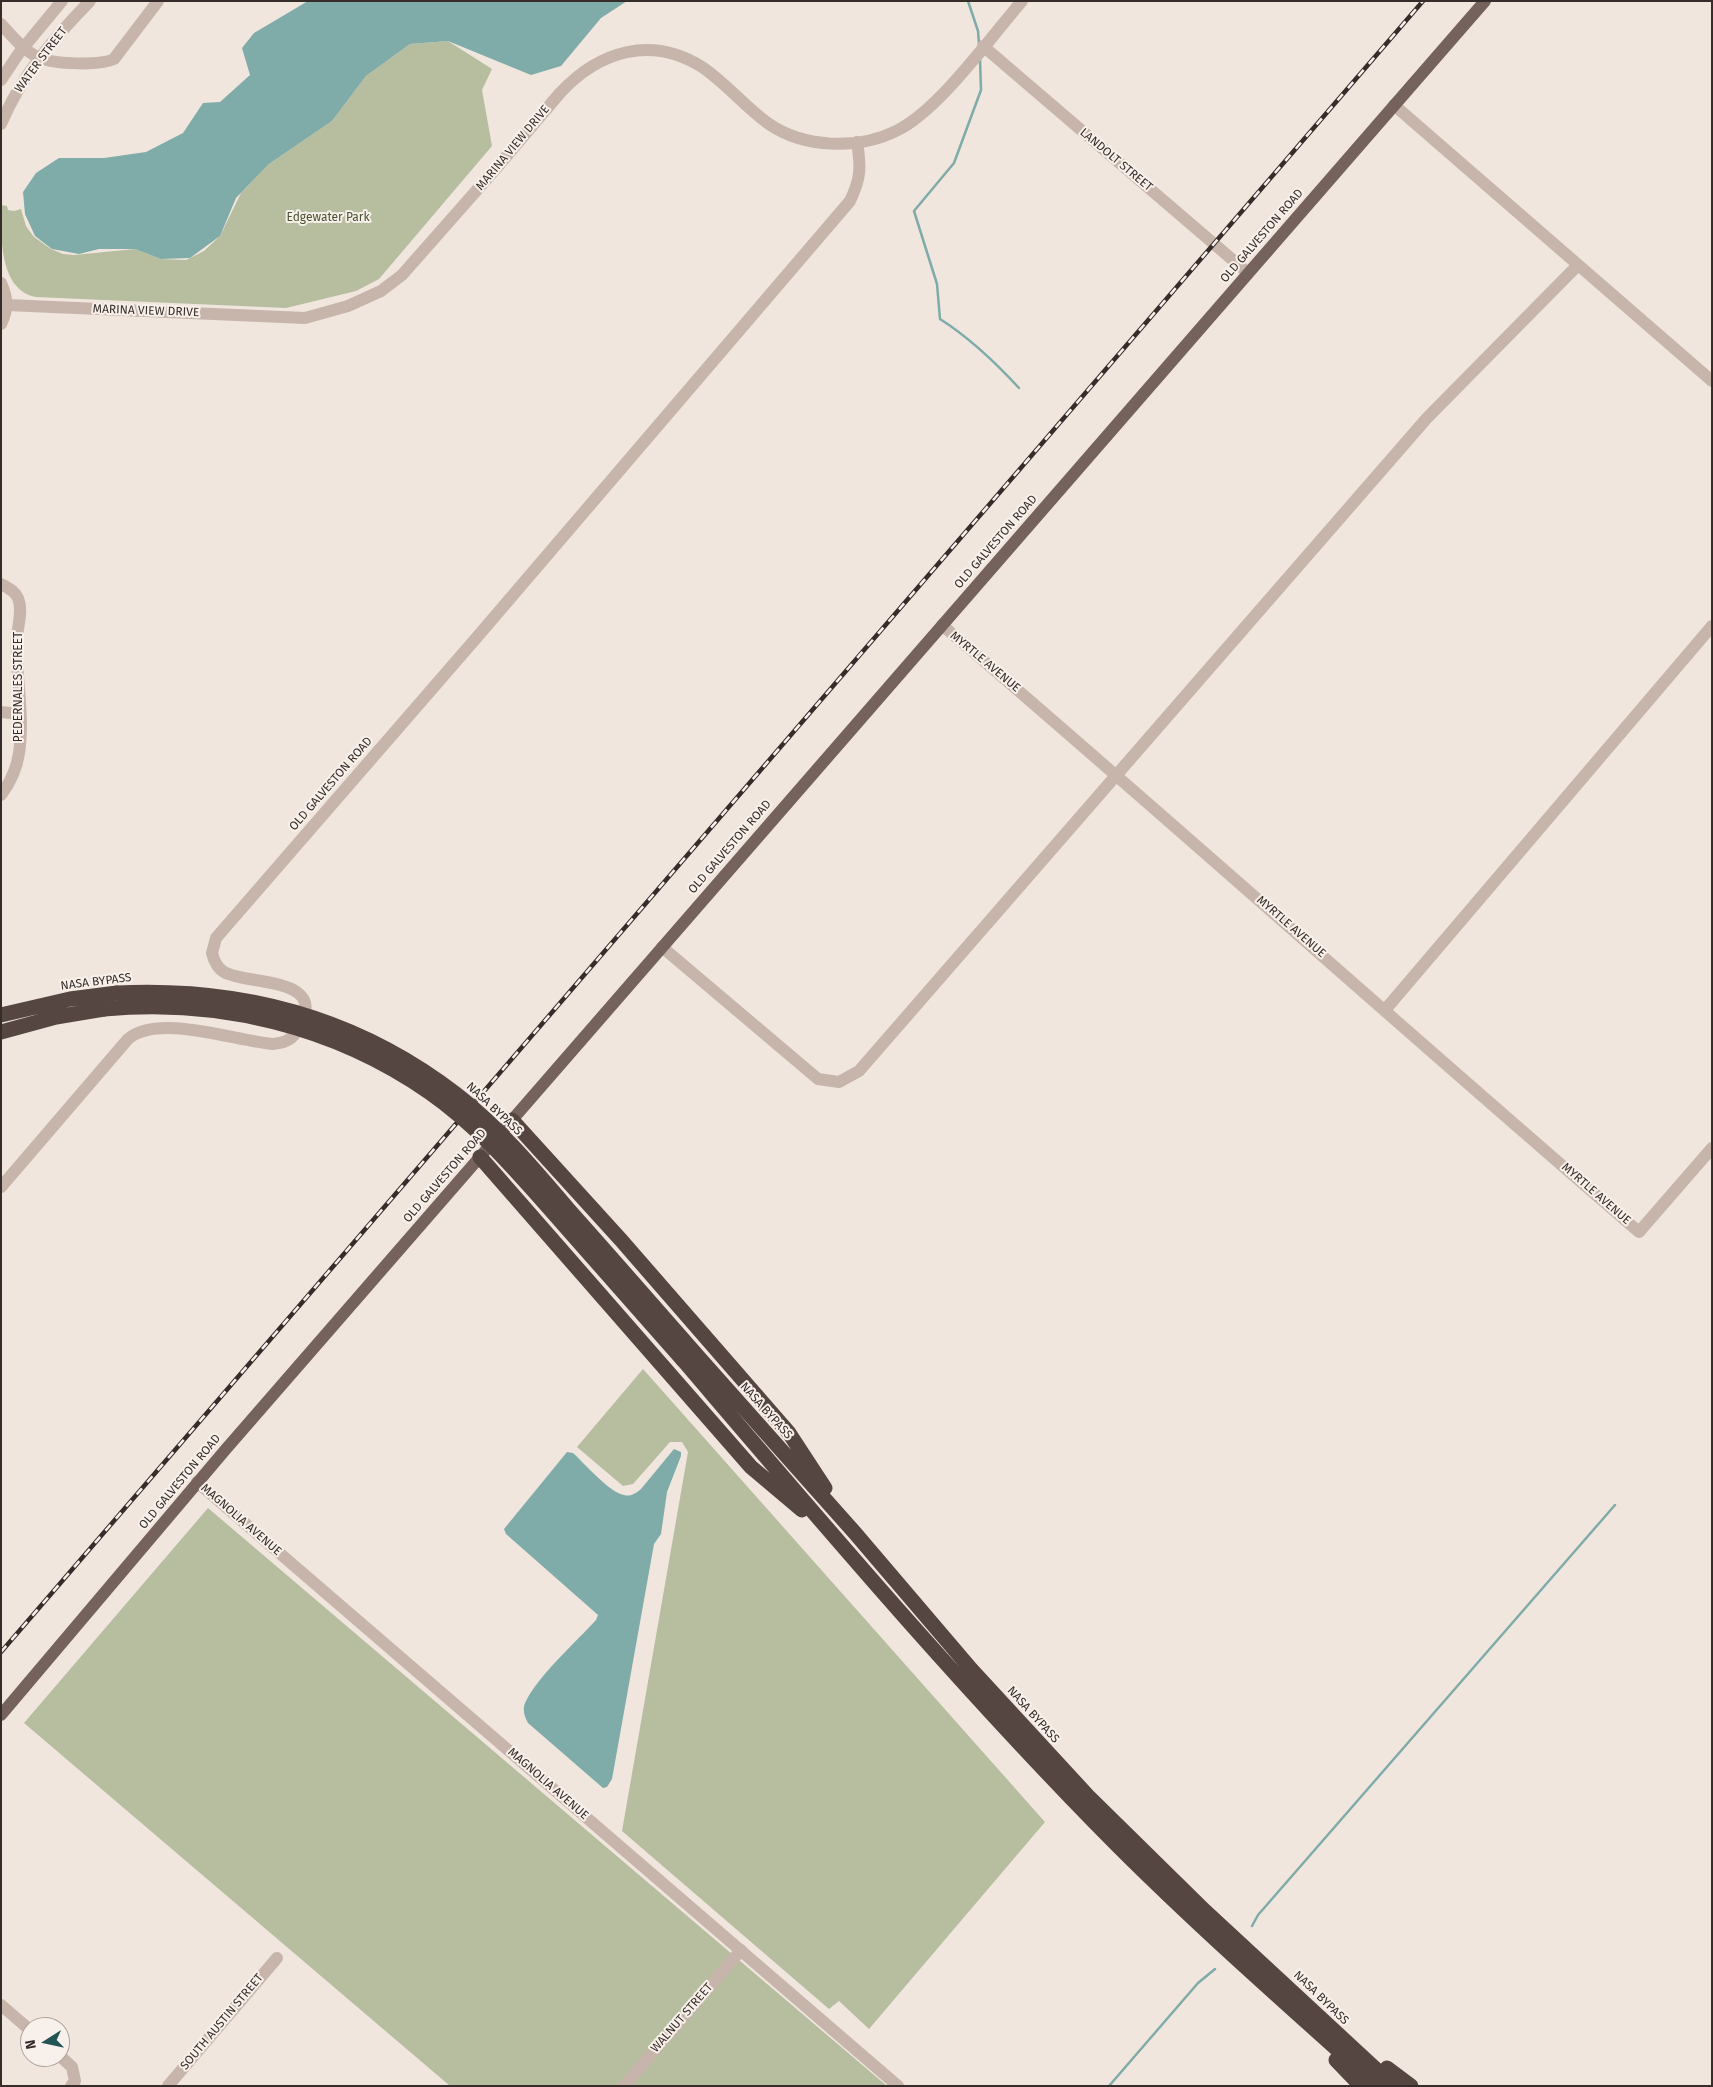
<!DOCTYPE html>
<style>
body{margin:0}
#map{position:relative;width:1713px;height:2087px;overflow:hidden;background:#f0e6de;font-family:"Fira Sans",sans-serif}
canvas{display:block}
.frame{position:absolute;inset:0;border:2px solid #362c29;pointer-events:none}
.north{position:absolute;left:20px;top:2017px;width:50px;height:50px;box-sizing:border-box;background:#f8f0ea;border:1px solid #aaa29d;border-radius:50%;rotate:260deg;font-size:14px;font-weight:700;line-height:20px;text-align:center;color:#362c29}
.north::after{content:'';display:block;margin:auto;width:18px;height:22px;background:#225453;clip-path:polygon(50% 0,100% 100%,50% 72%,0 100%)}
</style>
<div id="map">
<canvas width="1713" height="2087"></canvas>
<div class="frame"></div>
<div class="north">N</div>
</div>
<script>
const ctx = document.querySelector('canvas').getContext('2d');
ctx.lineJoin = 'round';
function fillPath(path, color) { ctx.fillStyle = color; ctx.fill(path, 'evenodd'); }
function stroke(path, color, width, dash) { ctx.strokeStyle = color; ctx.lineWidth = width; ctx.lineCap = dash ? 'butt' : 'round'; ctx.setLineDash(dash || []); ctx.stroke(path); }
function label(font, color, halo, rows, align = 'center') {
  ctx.font = font + ' "Fira Sans",sans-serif'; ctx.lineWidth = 4; ctx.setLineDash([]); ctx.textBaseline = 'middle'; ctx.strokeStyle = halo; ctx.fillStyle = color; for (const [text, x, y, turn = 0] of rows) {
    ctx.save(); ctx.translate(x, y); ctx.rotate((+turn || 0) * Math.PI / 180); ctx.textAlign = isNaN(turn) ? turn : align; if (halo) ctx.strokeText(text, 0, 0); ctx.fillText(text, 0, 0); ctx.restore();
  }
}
fillPath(new Path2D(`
 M448,41L492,69L482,90L492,146L379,279L356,291L286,308L36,297C0,290 1,240 1,205L7,206L8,210L14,211L21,209L26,226L34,237L51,249L63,254L74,255L135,249L161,259L186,260L204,251L220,236L241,193L269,164L332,121L366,76L410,44Z
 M643,1369L1045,1822L869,2029L839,2001L829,2009L622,1831L688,1452L682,1442H670L633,1484L623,1486L577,1447Z
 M208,1508L887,2086H450L24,1723Z`), '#b6be9f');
fillPath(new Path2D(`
 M308,1H627L601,18L561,66L531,75L448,41L410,44L366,76L332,121L269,164L236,198L220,236L190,258L161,259L135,249H99L79,254L52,249L35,236L25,214L23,192L36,173L59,158H104L146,152L183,133L203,103L220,102L250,75L242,48L254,33Z
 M674,1449L681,1452V1456L667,1492L661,1534L654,1544L612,1779L607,1787L603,1788L528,1723C524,1716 522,1708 526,1701C539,1675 576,1642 596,1620L598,1615L506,1534L504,1529L567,1452L573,1453C584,1463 610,1493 624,1495C631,1497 636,1493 641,1489Z`), '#7faba9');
stroke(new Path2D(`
 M968,1L978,31L979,44
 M980,59L981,90L954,163L914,211L937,284L940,319C970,338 995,362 1019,388
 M1252,1926L1258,1915L1615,1505
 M1109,2086L1198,1983L1215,1969`), '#7faba9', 2.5);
stroke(new Path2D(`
 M1,24C12,36 25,52 40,58C55,64 100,66 114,59L158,1
 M983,46L1248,273
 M1,80L19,53L62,1
 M1394,105L1712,381
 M1,124C21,76 54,38 90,1
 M1,283C8,298 8,310 1,324
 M7,305L305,318L348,306L381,291L402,275L499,165L560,93C599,51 651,35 702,67C726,83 745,107 769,124C804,148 858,150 896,131C938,111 990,38 1022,1
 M1,584C8,588 15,591 18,598C23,610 18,625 17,637C15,675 25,715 19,753C17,767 10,783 1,795
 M942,625C1176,825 1405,1031 1639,1232L1712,1148
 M1,712L20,714
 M662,947L818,1079L839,1082L859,1071L1427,418L1577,266
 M1385,1010L1712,626
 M1,1187L128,1039C159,1013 235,1041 273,1044C282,1043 291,1041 296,1032C334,975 248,986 224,972C217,968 214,961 212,953L216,938L478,636L850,201C861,178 861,167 857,142
 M197,1482L898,2086
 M1,2005L30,2030
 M60,2056L72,2067L75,2081L71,2086
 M168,2086L277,1958
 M624,2086L741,1950`), '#c7b5ab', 12);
stroke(new Path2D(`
 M1,1715L226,1449L1485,1`), '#76625c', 12);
stroke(new Path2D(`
 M1,1015L70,999L117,993
 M1,1032L56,1017L104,1009
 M512,1120L621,1240L789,1433L825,1488
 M480,1157L751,1467L802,1510
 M694,1352L855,1533L971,1669L1088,1796L1205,1911L1394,2086
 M683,1360C824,1525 965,1692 1118,1846C1201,1929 1290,2007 1378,2086
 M1336,2060L1361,2086
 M1387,2068L1411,2086`), '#564641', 15);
const rail = new Path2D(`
 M1,1652L1423,1`);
stroke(rail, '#362c29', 4.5);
stroke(rail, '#f8f0ea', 2.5, [8]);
stroke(new Path2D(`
 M117,993C242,987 356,1017 456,1094C499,1127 534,1169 569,1210C611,1257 652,1304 694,1352
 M104,1009C218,998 334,1026 429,1092C478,1126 517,1172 556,1216C598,1264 641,1312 683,1360`), '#564641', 15);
label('12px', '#362c29', '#f8f0ea', [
 ["WATER STREET",41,60,-53],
 ["MARINA VIEW DRIVE",513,148,-50],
 ["LANDOLT STREET",1116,160,40],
 ["OLD GALVESTON ROAD",1262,236,-49],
 ["MARINA VIEW DRIVE",146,311,2],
 ["OLD GALVESTON ROAD",996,542,-49],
 ["MYRTLE AVENUE",985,662,40],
 ["PEDERNALES STREET",19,687,-90],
 ["OLD GALVESTON ROAD",331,784,-49],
 ["OLD GALVESTON ROAD",730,847,-49],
 ["MYRTLE AVENUE",1291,927,41],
 ["NASA BYPASS",96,982,-7],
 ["NASA BYPASS",494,1109,43],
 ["OLD GALVESTON ROAD",445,1176,-49],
 ["MYRTLE AVENUE",1596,1194,41],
 ["NASA BYPASS",766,1411,48],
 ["OLD GALVESTON ROAD",180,1482,-50],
 ["MAGNOLIA AVENUE",241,1520,41],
 ["NASA BYPASS",1033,1715,48],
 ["MAGNOLIA AVENUE",548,1784,41],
 ["NASA BYPASS",1321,1998,44],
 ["WALNUT STREET",682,2018,-49],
 ["SOUTH AUSTIN STREET",222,2022,-50]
]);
label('12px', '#48522f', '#f8f0ea', [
 ["Edgewater Park",328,218]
]);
</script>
